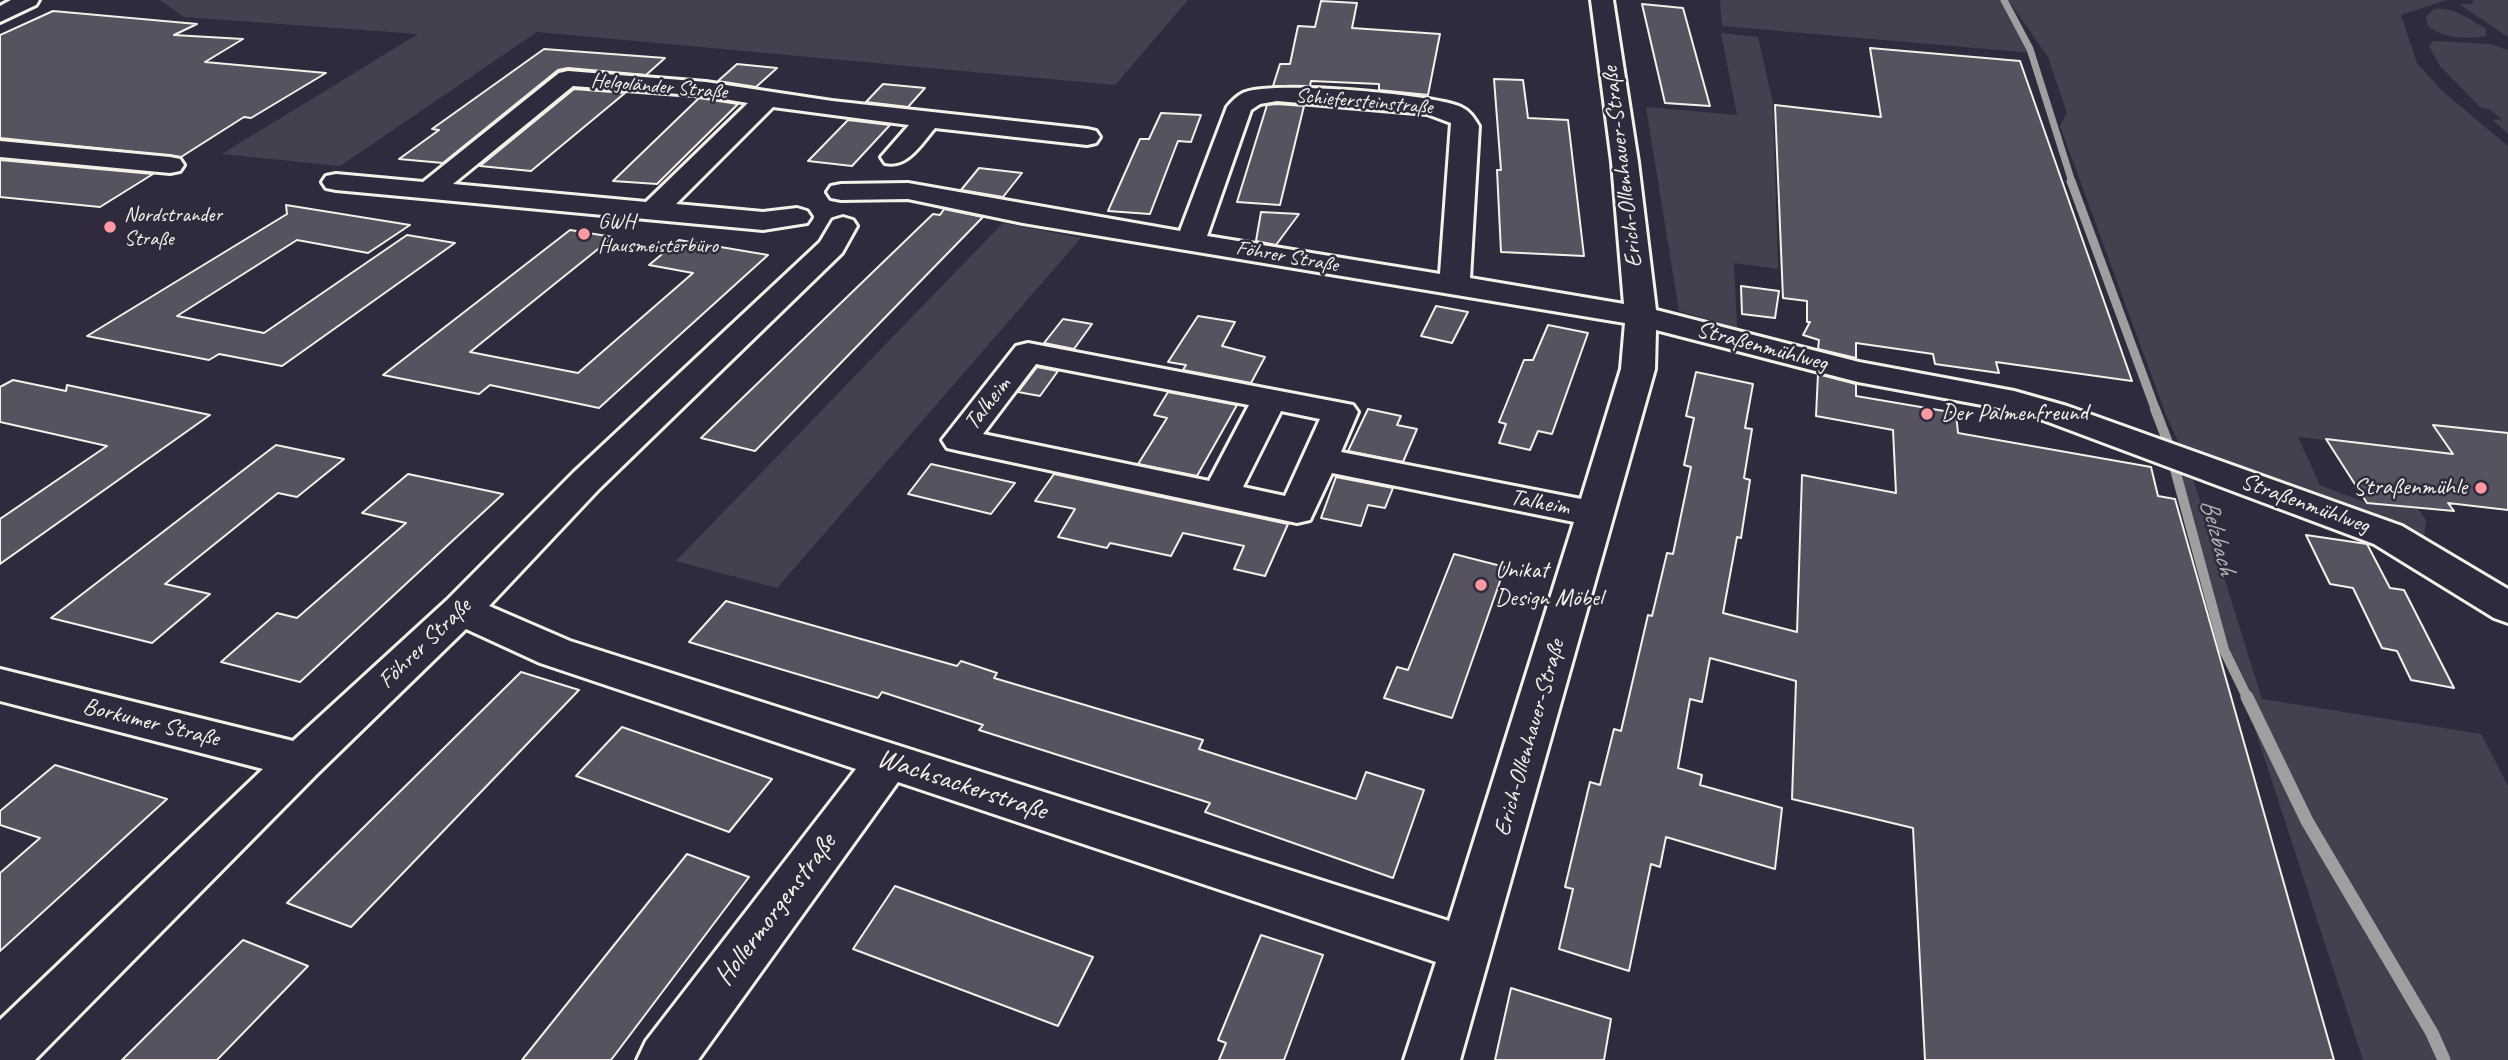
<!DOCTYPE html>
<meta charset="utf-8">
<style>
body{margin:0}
canvas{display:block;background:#2f2a3d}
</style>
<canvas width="2508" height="1060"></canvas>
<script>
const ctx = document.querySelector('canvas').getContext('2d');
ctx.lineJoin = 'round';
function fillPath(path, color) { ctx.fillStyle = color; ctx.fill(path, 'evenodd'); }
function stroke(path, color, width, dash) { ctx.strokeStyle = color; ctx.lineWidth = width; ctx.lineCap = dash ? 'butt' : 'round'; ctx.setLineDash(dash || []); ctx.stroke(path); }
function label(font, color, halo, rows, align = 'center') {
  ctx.font = font + ' Caveat,sans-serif'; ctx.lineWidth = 5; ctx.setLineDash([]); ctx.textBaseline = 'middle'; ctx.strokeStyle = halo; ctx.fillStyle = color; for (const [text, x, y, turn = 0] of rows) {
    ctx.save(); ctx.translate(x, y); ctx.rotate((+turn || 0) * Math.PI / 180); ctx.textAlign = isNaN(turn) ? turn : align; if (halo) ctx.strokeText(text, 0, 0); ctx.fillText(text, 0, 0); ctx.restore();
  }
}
fillPath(new Path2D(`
 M160,0H1188L1115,85L537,32L340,166L222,154L418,34L184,17Z
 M1720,0H2001L2033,53L1722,26Z
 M2008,0H2447L2401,15L2417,63L2441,90L2508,146V433L2434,425L2453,454L2298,437L2320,485L2367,503L2418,509L2426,520L2424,539L2293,485L2182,450L2166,415L2060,126L2067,113L2048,57Z
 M2474,0H2508V37L2459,4H2471Z
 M2434,9C2453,6 2470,20 2486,29V36C2466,39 2444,39 2428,26L2426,17Z
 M1721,33L1758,37L1773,104L1778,269L1734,263L1737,328L1679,311L1646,107L1737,115Z
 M2433,41L2490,44L2508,50V134L2493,120L2502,119L2489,109L2481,108L2440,66L2429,46Z
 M1003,223L1081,238L777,588L676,561Z
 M2169,466L2192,475L2262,699L2481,734L2508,786V1060H2363Z`), '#454050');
stroke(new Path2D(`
 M2004,0L2030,49L2072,182`), '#a19ea0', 7);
stroke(new Path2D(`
 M2071,181L2156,411`), '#a19ea0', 9);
stroke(new Path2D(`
 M2155,409L2167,440L2224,650L2248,699`), '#a19ea0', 10);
stroke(new Path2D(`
 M2247,697L2307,821L2432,1033L2444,1060`), '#a19ea0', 13);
const building = new Path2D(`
 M1321,1L1357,3L1352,28L1440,34L1428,95L1379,90V84L1311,81L1310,86H1273L1280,64H1290L1298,26L1315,27Z
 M1642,4L1683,8L1710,106L1665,103Z
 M53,11L197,24L174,35L243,39L205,62L326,73L251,118L244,117L181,157L0,138V35Z
 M1870,48L2020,61L2132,381L1996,362L1999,373L1935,364L1933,354L1856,343V358L1818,349L1819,340L1803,335L1810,322H1807V301L1783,298L1775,105L1881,117Z
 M544,49L665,58L646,75L568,68L558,70L443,163L399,159L439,130L432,129Z
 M737,64L777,68L756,87L718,81Z
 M1494,79L1523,80L1528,118L1568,120L1584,256L1501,252L1497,170H1501Z
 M883,84L925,88L908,107L866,102Z
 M574,89L625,93L531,171L480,166Z
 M699,98L738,104L657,184L613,181Z
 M1277,104L1304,106L1280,205L1237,202L1267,105Z
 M1161,113L1201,115L1191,142L1178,141L1150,214L1108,211L1140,139H1149Z
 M848,120L890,125L852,166L808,161Z
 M0,160L153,174L100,207L0,197Z
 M979,168L1022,173L1003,197L961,190Z
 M286,205L410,225L368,253L297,240L177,316L264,333L407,235L455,243L282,366L219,354L209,360L87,336L287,214Z
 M944,209L983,217L755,451L701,438L933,214L940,215Z
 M1261,212L1299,214L1276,245L1256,241Z
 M570,230L613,237L470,352L578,373L693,273L649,265L679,240L768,255L599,408L490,385L479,394L383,375Z
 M1741,286L1779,291L1775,318L1742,314Z
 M1436,306L1468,312L1452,343L1421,336Z
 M1198,316L1235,322L1222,346L1265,357L1251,383L1183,370L1186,365L1168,362Z
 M1063,319L1092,324L1074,349L1044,343Z
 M1548,325L1588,333L1552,434L1538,431L1530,450L1499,443L1506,424L1499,422L1524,360H1533Z
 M1037,367L1058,371L1040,396L1018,392Z
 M1696,372L1753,384L1745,428L1752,429L1744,478L1750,480L1741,538L1737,537L1723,613L1797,632L1802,475L1896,493L1893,430L1816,416L1818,374L1856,384V396L1956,413L1958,433L2151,467L2158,496L2175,499L2334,1060H1925L1913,828L1792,799L1796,681L1710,658L1702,702L1690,699L1678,768L1702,775L1700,785L1782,808L1775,869L1666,837L1660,867L1651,864L1629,971L1559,949L1573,889L1565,887L1590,782L1600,785L1614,729L1621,731L1648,615L1652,616L1667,553L1673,554L1691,467L1684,465L1694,418L1686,416Z
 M13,380L66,391L67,385L210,415L0,564V519L107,446L0,422V387Z
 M1168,392L1237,405L1197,476L1138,464L1167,418L1154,415Z
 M1368,409L1401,416L1397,425L1417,429L1403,462L1348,451Z
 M2433,425L2508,433V510L2448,503L2454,511L2367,503L2326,439L2453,454Z
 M276,445L344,459L297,497L278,493L165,584L210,594L152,643L51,618Z
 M931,464L1015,483L991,514L908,494Z
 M408,474L503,494L300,682L221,662L277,613L297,618L406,523L362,513Z
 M1054,474L1288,524L1265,576L1234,569L1244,546L1183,533L1171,556L1110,543L1107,548L1058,537L1075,509L1035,501Z
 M1336,477L1393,488L1385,508L1368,505L1361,526L1321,518Z
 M2306,535L2367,544L2390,588L2404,590L2454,688L2411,680L2397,651L2382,648L2353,588L2330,584Z
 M1454,554L1505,567L1452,718L1384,698L1397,667L1408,670Z
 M726,601L957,666L961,661L997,673L994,678L1203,740L1199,749L1356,799L1366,772L1424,790L1393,878L1205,812L1210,803L979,730L983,725L882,692L878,698L689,642Z
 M521,672L579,690L351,927L287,903Z
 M622,727L772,779L729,832L576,776Z
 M55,765L167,799L0,951V873L40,838L0,825V811Z
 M687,854L749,877L611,1060H522Z
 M895,886L1093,957L1058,1026L853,949Z
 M1261,935L1323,955L1284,1060H1219L1226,1043L1218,1040Z
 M243,940L308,966L217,1060H122Z
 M1511,988L1611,1019L1604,1060H1495Z`);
fillPath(building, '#56525f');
stroke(building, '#f4f1e8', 2);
const minor = new Path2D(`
 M11,0H39L36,5L0,22V6Z
 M1591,0H1613L1638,162L1656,310L1859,362L2014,391L2067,406L2402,526L2508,589V623L2494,618L2374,544L2043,420L2009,410L1858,382L1656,330L1655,369L1460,1060H1404L1436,962L898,782L698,1060H637L646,1041L856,769L540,663L466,629L317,774L35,1060H0V1020L263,769L0,701V669L293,741L447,600L573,473L820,242L833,220L843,217L853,220L857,226L842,253L599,489L489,606L570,641L1449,921L1574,522L1332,473L1310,520L1297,523L960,451L947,448L942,440L1016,346L1028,343L1353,405L1358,412L1341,452L1581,499L1621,369L1625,323L1023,223L908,199L841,200L831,198L827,192L831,186L841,184L908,183L1180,231L1227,107C1231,102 1237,96 1243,93C1269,80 1433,94 1461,107C1470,111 1474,118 1479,126L1470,278L1624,304L1612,162ZM1277,101L1427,114L1451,123L1440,274L1207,236L1251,110L1260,104ZM1036,364L1249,405L1209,481L983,434ZM1281,411L1320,419L1285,496L1243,487Z
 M568,71L706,82L832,101L1087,129L1096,131L1100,137L1096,143L1087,145L935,128C921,144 908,168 885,163L881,157L909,125L773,107L676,204L763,212L797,208L807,211L811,217L807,223L763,230L336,190L326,188L322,182L326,176L336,174L423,182L559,73ZM573,86L706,96L748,103L646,202L453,184Z
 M0,141L170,157L180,159L184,165L180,171L170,173L0,157Z`);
stroke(minor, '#f4f1e8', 6);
fillPath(minor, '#2f2a3d');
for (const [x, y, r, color] of [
 [110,227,7,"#ff9aa2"],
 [584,234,7,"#ff9aa2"],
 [1927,414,7,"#ff9aa2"],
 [2481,488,7,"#ff9aa2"],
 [1481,585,7,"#ff9aa2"]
]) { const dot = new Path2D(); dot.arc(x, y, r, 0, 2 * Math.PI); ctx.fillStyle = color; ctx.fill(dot); stroke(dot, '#2f2a3d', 2.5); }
label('21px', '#f4f1e8', '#2f2a3d', [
 ["Helgoländer Straße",659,87,5],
 ["Schiefersteinstraße",1364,102,5],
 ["Föhrer Straße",1287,257,10]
]);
label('21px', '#f4f1e8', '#2f2a3d', [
 ["Nordstrander",124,215],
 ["Straße",124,239],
 ["GWH",598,222],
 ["Hausmeisterbüro",598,246]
], 'left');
label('24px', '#f4f1e8', '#2f2a3d', [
 ["Erich-Ollenhauer-Straße",1623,167,-97],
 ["Straßenmühlweg",1762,347,15],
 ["Talheim",988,404,-52],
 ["Talheim",1540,503,11],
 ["Straßenmühlweg",2305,504,20],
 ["Föhrer Straße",425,644,-44],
 ["Borkumer Straße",151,723,14],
 ["Erich-Ollenhauer-Straße",1530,738,-74]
]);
label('24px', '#f4f1e8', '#2f2a3d', [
 ["Der Palmenfreund",1941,414],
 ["Straßenmühle",2467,488,"right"],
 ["Unikat",1495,571],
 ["Design Möbel",1495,599]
], 'left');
label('italic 26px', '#b6b2b2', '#2f2a3d', [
 ["Belzbach",2217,537,75]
]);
label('28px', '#f4f1e8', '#2f2a3d', [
 ["Wachsackerstraße",962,785,18],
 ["Hollermorgenstraße",776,910,-53]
]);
</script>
